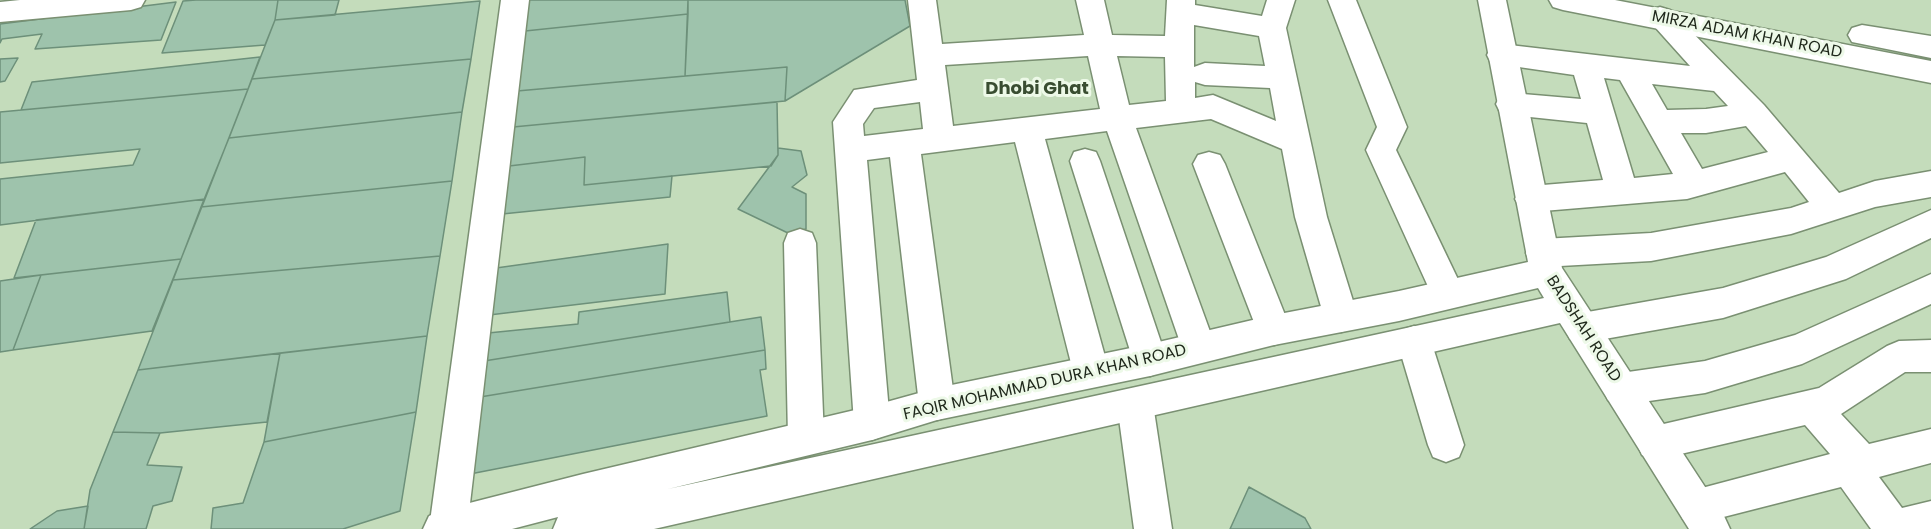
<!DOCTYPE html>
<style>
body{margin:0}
canvas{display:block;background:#c4dcbb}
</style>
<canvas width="1931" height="529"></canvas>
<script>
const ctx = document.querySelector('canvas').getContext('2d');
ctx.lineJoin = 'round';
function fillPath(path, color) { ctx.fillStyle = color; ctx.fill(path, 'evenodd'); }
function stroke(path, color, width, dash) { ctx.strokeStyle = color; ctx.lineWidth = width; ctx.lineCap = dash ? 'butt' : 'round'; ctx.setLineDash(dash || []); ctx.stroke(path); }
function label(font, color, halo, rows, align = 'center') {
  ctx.font = font + ' Poppins,sans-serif'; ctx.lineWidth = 6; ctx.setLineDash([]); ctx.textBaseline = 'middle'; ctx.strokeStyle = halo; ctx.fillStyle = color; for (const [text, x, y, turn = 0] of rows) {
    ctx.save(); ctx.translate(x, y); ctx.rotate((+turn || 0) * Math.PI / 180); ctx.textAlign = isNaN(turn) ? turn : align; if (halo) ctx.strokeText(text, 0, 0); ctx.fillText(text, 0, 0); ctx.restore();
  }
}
const building = new Path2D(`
 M196,0H278L275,20L265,45L162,53L183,1Z
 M278,0H339L335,15L275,20Z
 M529,0H688V14L525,31Z
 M688,0H905L910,26L785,101L787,67L685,76Z
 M480,1L471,59L252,79L275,20Z
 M176,2L161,40L35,49L42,34L2,39L0,43V24Z
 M688,14L685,76L517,91L525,31Z
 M260,57L248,89L21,110L32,82Z
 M18,58L5,81L0,82V59Z
 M471,59L462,112L229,138L252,79Z
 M787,67L785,101L513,127L517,91Z
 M248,89L205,199L0,225V179L133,165L140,149L0,163V112Z
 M777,102L778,155L771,166L584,185L585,157L509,166L513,127Z
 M462,112L452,181L201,207L229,138Z
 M778,148L801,151L807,175L792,187L806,194V229L790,234L738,209L778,155Z
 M585,157L584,185L672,176L670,197L502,214L509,166Z
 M452,181L440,256L173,280L201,207Z
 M205,199L181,259L14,278L36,220Z
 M668,244L665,294L489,315L496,268Z
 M440,256L427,336L138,370L173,280Z
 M181,259L152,331L13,350L41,275Z
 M41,275L13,350L0,352V281Z
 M727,292L730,322L484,361L488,333L578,324L579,312Z
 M761,317L765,350L480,397L484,361Z
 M427,336L416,412L264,442L280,353Z
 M765,350L766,369L760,370L767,416L470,474L480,397Z
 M280,353L267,422L160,433L113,432L138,370Z
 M416,412L400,511L343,529H211L213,508L243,503L264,442Z
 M113,432L160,433L147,465L182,467L172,501L153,506L146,529H84L90,490Z
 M1249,487L1305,518L1311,529H1230Z
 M88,506L84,529H30L57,511Z`);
fillPath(building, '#9ec3ac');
stroke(building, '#6d907a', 1.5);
const minor = new Path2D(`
 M20,0H145L141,7L131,10L0,22V2Z
 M501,0H529L467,529H429Z
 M908,0H936L942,44L1084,35L1076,0H1104L1112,35L1165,36L1167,0H1195V5L1262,16L1267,0H1295L1286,28L1327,217L1358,317L1353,328L1341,332L1329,328L1324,317L1295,217L1282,149L1211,119L1136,128L1216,348L1211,359L1199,363L1187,359L1182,348L1107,131L1045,139L1109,371L1103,382L1091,387L1079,382L1073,371L1015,142L921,154L955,404L950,416L937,420L924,416L919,404L890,157L867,160L890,423L885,435L872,440L859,435L854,423L833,122L854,90L917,80ZM1194,25L1259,36L1265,66L1205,63L1194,67ZM1088,56L1100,109L953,126L945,65ZM1117,56L1165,57L1166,101L1129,105ZM1195,82L1205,85L1270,88L1276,121L1213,95L1195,98ZM920,102L923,129L864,136L863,124L874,108Z
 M1328,0H1356L1407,127L1396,150L1465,294L1460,304L1448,308L1436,304L1366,150L1377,127Z
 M1660,7L1670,10L1764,105L1839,193L1875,181L1931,171V197L1875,207L1791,234L1651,261L1542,267L1530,263L1526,253L1530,243L1542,239L1651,233L1791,208L1809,202L1785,172L1687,199L1531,212L1520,208L1515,199L1520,190L1531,186L1603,180L1587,123L1511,115L1500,112L1496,104L1500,96L1511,93L1581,99L1574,75L1491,63L1487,55L1491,47L1501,44L1690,66L1646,17L1650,10ZM1604,78L1620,80L1673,174L1634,178ZM1652,84L1714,91L1728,106L1706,109L1667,110ZM1746,126L1768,152L1702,169L1681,133H1706Z
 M1085,149L1096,152L1100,161L1167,360L1162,371L1150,376L1138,371L1133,360L1070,161L1074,152Z
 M1209,152L1220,155L1225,164L1291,330L1286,341L1274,345L1262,341L1257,330L1193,164L1198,155Z
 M1931,210V238L1846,279L1723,318L1582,343L1570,339L1565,328L1570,317L1582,313L1723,288L1826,257Z
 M800,229L812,233L816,243L824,438L819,450L806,455L793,450L788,438L784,243L788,233Z
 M1931,274V304L1802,364L1705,393L1621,405L1608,400L1603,389L1608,378L1621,373L1705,361L1795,335Z
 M1414,326L1426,330L1431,341L1464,445L1459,457L1446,462L1433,457L1428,445L1397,341L1402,330Z
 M1931,340V372H1905L1841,414L1869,444L1931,429V463L1879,477L1902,508L1931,501V529H1871L1841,487L1696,524L1683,519L1677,506L1683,493L1830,454L1805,425L1655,460L1642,455L1637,443L1642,431L1655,426L1819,388L1887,346L1899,341Z
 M1135,388L1148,392L1153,404L1172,529H1134L1117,404L1122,392Z`);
const major = new Path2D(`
 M1478,0H1506L1562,268L1724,516L1730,529H1689L1560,323L654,529H553L558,517L512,529H423L429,516L442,510L583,474L872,406L937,388L1150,344L1274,315L1399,291L1528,262ZM1538,288L1544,298L668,489L872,440L937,420L1150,376L1274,345L1399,321Z
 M1549,0H1615L1931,61V83L1563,10L1553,7Z
 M1862,25L1931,36V58L1852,42L1848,35L1852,28Z`);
stroke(minor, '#7a9072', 3);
stroke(major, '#7a9072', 3);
fillPath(minor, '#fff');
fillPath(major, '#fff');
label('16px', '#1e271a', '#edf9e8', [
 ["MIRZA ADAM KHAN ROAD",1747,35,11],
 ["BADSHAH ROAD",1583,329,57],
 ["FAQIR MOHAMMAD DURA KHAN ROAD",1045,383,-13]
]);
label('bold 18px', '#394d31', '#edf9e8', [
 ["Dhobi Ghat",1037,89]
]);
</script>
